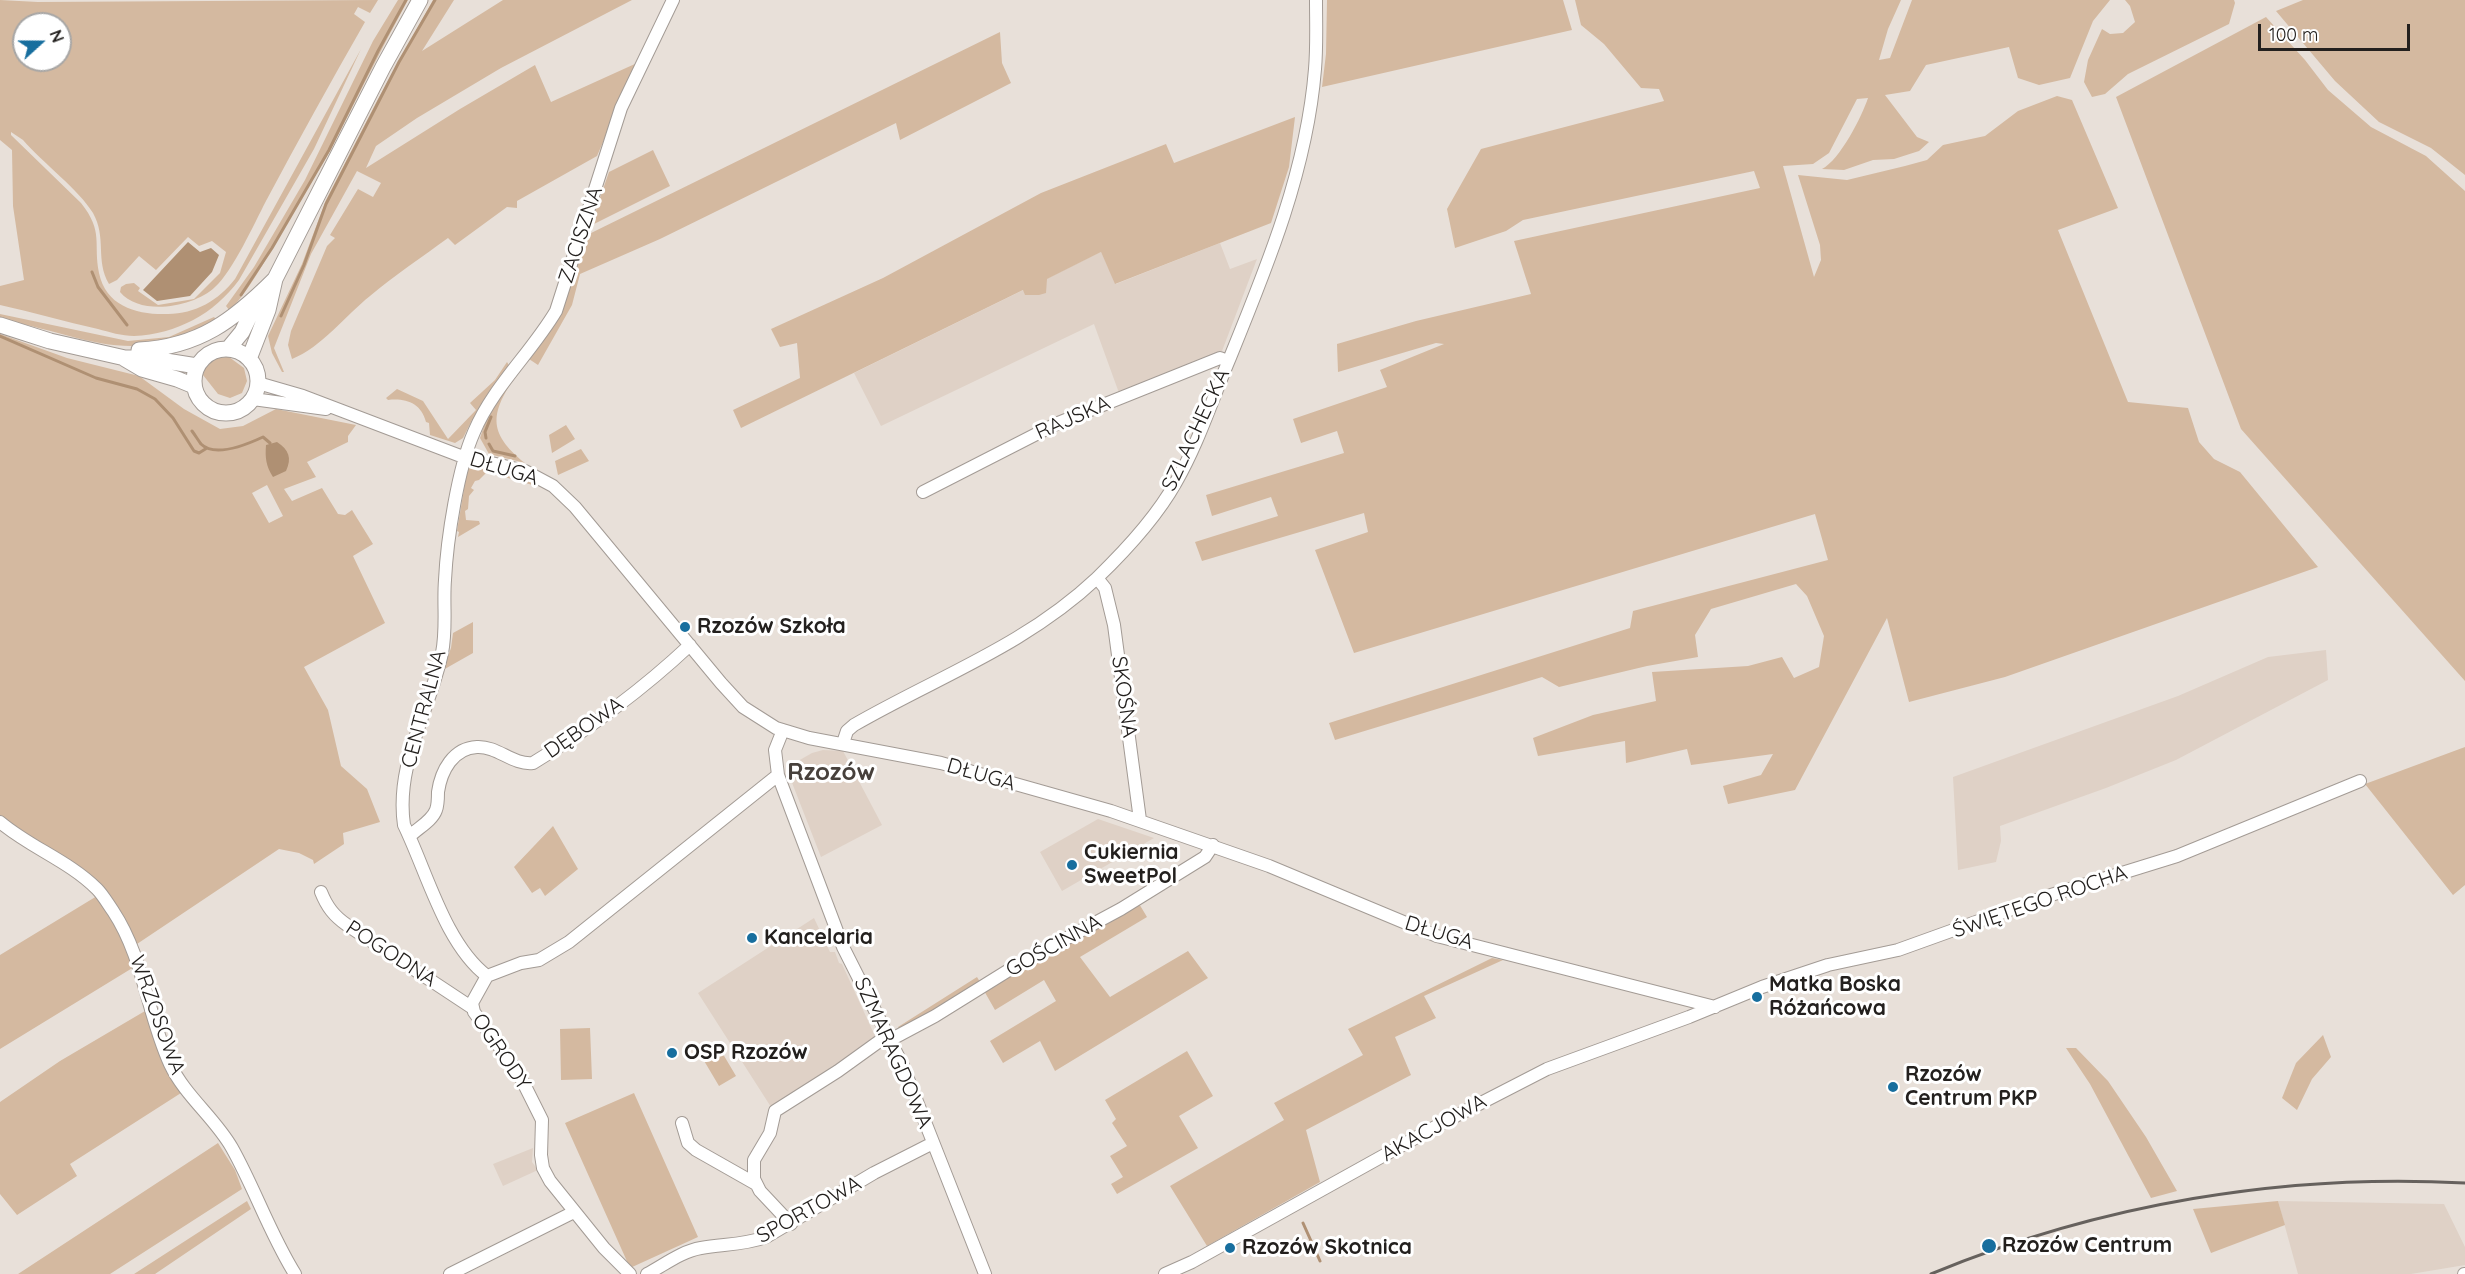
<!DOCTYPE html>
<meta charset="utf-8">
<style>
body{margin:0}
#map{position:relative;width:2465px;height:1274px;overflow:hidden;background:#e8e0d9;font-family:Quicksand,sans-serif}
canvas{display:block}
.north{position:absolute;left:12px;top:12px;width:60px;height:60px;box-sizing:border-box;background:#fff;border:2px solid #a7a6a5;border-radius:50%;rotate:69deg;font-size:16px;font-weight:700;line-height:24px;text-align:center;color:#23201e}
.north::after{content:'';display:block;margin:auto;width:21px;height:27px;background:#176e9e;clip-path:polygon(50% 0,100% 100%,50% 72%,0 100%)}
.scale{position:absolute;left:2258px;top:24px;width:152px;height:27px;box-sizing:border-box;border:3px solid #23201e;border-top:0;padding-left:8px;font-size:18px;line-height:21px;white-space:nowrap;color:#23201e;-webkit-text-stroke:4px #fff;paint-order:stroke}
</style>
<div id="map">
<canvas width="2465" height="1274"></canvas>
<div class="north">N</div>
<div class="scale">100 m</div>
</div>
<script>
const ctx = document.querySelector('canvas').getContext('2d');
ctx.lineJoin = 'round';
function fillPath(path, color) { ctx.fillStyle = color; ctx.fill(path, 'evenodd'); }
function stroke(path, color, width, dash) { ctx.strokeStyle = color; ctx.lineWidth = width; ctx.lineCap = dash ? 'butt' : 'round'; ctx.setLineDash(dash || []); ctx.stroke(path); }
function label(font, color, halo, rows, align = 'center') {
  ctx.font = font + ' Quicksand,sans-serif'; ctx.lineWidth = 6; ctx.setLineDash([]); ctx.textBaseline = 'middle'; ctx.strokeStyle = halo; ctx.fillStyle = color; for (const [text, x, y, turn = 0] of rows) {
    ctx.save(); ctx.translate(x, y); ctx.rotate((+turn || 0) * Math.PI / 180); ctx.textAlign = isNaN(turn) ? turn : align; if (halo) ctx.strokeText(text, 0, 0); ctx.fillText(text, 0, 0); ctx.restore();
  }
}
fillPath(new Path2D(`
 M1220,243L1230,269L1257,259L1222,351L1119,393L1094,324L881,426L854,373L1101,252L1116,284Z
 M2326,650L2328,680L2176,760L2106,788L2000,826L2001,841L1996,862L1958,870L1953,777L2178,696L2268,657Z
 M823,750L843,751L882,825L821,857L789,775L791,767L798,761L812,753Z
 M1098,819L1154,838L1062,891L1040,852Z
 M814,918L830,952H835L839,963L842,964L875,1036L833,1067L771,1107L698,993Z
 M533,1148L532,1162L538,1170L503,1186L493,1164Z
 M2278,1201L2444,1204L2465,1247V1265L2411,1274H2298Z`), '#dfd1c6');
fillPath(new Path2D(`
 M0,0L38,2L378,0L370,13L358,7L354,14L365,22C331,81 298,141 266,201C254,224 233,271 215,287C194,307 141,317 120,292L121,287L126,284L134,283L140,288L138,291L158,305L194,299L220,273L226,252L212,241L199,246L188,237L156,270L139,256L117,280L109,284C95,260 107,238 93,213C79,190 42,162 23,140L11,132V135L81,203C104,232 93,243 99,273C106,307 138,315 168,314C195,314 219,300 235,279L361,49L314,149L239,280C214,314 177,334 134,336C122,336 109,332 98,329C65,322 33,312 0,305V286L24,280L13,206L12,150L0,140ZM24,24H60V60H24Z
 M398,0H408C381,49 357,98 332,147C320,170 304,191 291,214C272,248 256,281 230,311L226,306L254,267L305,180L373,41Z
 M433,0H454L422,51L503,0H632L501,68L417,118L376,146L366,168L460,109L535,65L551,102L637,63L597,156L517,201V208L507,207L455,245L448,238C422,257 395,275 370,296C345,316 322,347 292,359L288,345L291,331L327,246L335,238L330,235L358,189L373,197L381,183L357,171L311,254L274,348L284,372H282L272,353L268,336L302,264L326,200L378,99Z
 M1327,0H1563L1572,30L1322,87L1326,54Z
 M1575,0H1901L1888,29L1879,60L1890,58L1912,0H2110L2093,21L2070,78L2039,85L2018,78L2009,47L1926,65L1910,91L1885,95L1917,137L1929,142L1919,151L1894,159L1873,160L1844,170L1822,169C1840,160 1862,116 1868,98L1857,99L1829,153L1813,164L1783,166L1814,277L1821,260L1820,245L1798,175L1847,180L1905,166L1927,160L1943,145L1985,136L2018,111L2057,96L2072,100L2118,208L2058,230L2128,402L2188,408L2199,442L2214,459L2240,472L2318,567L2005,677L1909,702L1887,618L1795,790L1728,804L1723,786L1761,775L1773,754L1691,765L1687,749L1626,763L1625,741L1538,756L1533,738L1593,715L1656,701L1652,672L1748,666L1782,657L1794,678L1819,667L1824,636L1807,596L1796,584L1711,609L1695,635L1698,657L1647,666L1559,687L1542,677L1335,740L1329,723L1630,628L1633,611L1828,560L1815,514L1354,653L1315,550L1368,532L1364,513L1202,561L1195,542L1278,516L1271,497L1212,516L1206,495L1344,453L1337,431L1301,443L1293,419L1387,387L1380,370L1444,344L1436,343L1338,372L1337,344L1416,321L1531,294L1514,241L1760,188L1754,171L1523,220L1506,231L1455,248L1447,209L1481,149L1664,101L1659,89L1641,88L1604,44L1581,25Z
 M2125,0H2234L2235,3L2229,24L2128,74L2105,94L2092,97L2084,82L2088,60L2102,29L2110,34L2123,33L2135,22L2130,6Z
 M2303,0H2465V175L2431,148L2379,122L2335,81L2276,11Z
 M2266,17L2305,60L2328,90L2371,127L2426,156L2465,191V681L2241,429L2116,97Z
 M1000,32L1002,63L1011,83L900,140L896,123L660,239L580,274L572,305L538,365L529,359L557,319L587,235Z
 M1295,117L1289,167L1271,223L1115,284L1101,252L1047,279L1046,293L1039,295H1025L1023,290L741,428L733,410L800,378L797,343L780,347L771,329L883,278L1041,193L1166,144L1174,163Z
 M653,150L670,186L590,226L609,172Z
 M0,314L128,341L169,337L214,317L219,323C193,335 163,346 135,346C93,347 52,329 12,322L0,318Z
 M0,334L67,358L139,376L184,409L220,429L243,426L276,409L356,425L348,436V442L307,462L316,477L284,489L292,501L322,488L338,514L345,515L352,510L373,544L353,556L385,623L304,667L328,710L341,766L367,789L380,822L343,833L344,844L314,864L313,860L299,853L279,849L137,944L114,906L0,818ZM267,485L283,516L269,523L252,493Z
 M229,357L244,368L247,381L242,393L230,398L218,394L203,375C205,361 217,357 229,357Z
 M507,362L510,367L475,420H472L463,438L455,443L430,435L429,423L426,422C421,403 406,398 388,400L386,398L397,389L423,401L448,439L476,410L470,403L495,380Z
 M517,374C491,412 486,432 525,463L489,454L480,438L484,426L482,425L490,408Z
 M566,425L575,439L552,453L549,435Z
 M581,449L589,461L558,475L555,461Z
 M477,465L521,475L539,484L536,486L487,472L479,480L475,481L471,488L474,490L469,496L468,509L465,511L466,520L479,521L480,524L458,537L459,532L457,531L465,483L462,482L466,470Z
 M473,622V653L443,670L451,648L453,633Z
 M2465,747V885L2453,895L2365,784Z
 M553,826L578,869L545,896L540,888L532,893L514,867Z
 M97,896L118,928L134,967L0,1049V955Z
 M1138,902L1147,917L1080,957L1110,997L1188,951L1208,978L1055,1071L1040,1041L1003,1063L990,1041L1056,1001L1044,980L995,1010L983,989Z
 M1492,958L1503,960L1424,996L1436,1018L1395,1037L1411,1075L1306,1130L1320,1182L1207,1246L1170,1186L1284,1120L1274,1103L1363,1055L1348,1029Z
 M977,977L980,982L900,1031L898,1027Z
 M145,1011L181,1093L70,1164L77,1176L17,1215L0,1194V1102L60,1061Z
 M590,1028L592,1079L561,1080L560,1029Z
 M2323,1035L2331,1057L2312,1079L2297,1110L2282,1098L2296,1063Z
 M2066,1048H2076L2108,1081L2146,1137L2177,1191L2151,1198L2090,1084Z
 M720,1049L736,1076L719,1086L703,1059Z
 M1187,1051L1213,1096L1179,1116L1198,1148L1117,1194L1111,1184L1123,1177L1110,1156L1127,1146L1112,1123L1116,1119L1105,1100Z
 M634,1093L698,1237L630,1268L565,1123Z
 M218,1143L235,1170L242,1189L110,1274H18Z
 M247,1201L251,1209L155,1274H134Z
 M2278,1201L2285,1225L2211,1253L2193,1209Z`), '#d4b9a0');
fillPath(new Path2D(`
 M188,242L200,252L211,248L219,255L212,272L190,296L157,301L143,290Z
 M277,442C289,450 292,458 286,471L273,477C266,466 265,458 266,445Z`), '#af9073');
stroke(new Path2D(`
 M92,272L98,287L127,325
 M241,295L272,248L329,150L378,51L406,0
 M281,316L304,265L326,204L399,62L435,0
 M0,336L96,378L137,389L155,399L173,418L194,451L199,453L207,448
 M192,431C195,435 198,440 201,444C215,458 248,444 263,437L270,443
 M486,438L485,432L491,417
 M489,444L493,451L515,456
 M1303,1223L1320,1261`), '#af9073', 3);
const minor = new Path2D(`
 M258,383L303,396L458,455L525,471L553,486L575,507L721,683L743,707L776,728L809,738L941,763L1111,811L1269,866L1437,936L1715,1007
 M253,399L326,409
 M923,492L1058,423L1220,358L1228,361
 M1097,578L1105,588L1114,625L1140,820
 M783,730L775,750L778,775L843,947L903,1066L985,1274
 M843,743L847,731L854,725C937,677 1025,646 1097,578C1126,550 1156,518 1176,482C1198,444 1212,400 1229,360C1267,267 1307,170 1315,69C1317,46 1316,23 1316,0
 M0,822C31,848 69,861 97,889C103,895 108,904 113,911C144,958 147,1014 170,1064C185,1096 215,1118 232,1148C255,1189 270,1234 295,1274
 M410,836C418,828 432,821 436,810C438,805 438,798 438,792C441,771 453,748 477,747C498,746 512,765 533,763C589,729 642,690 690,645
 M321,892C327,907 334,916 347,925L471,1007
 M487,976C445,944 427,872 404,825C395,764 430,710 442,653C447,628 443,604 445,580C447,539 458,468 474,432C493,387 531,353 556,311L621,108L673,0
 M890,1040L935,1016L1017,965L1121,909L1205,857L1213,845
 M682,1123L688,1143L696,1150L756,1184
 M791,1224L760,1191L754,1179V1160L770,1133L775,1111L838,1071L888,1035
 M450,1274L574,1212
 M630,1274L604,1248L550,1181L543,1168L541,1155L542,1120L519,1074L474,1012L472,1003L487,976L521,963L539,960L569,942L778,775
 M647,1274C664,1265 682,1251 701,1248C724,1244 744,1245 766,1237L874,1173L933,1143
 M1165,1274L1192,1262L1444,1122L1547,1069L1689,1017L1762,987L1828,965L1898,950L2051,895L2177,856L2360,781
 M2464,1274H2465`);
const major = new Path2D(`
 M0,325L50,341L125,358H147L197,366
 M194 381a32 32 0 1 1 64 0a32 32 0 1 1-64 0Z
 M228,349L242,332L258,299
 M139,350C199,347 234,320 275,279
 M125,359L142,369L177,379L194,386
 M249,359L268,310L275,279L383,67L420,0`);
stroke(minor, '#a39b95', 14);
stroke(major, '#a39b95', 17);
stroke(minor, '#fff', 12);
stroke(major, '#fff', 15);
stroke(new Path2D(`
 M1931,1274C2099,1204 2284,1173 2465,1183`), '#66615d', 3);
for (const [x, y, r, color] of [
 [685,627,6,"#176e9e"],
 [1072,865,6,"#176e9e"],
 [752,938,6,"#176e9e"],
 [1757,997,6,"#176e9e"],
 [672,1053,6,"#176e9e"],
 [1893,1087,6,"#176e9e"],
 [1989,1246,8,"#176e9e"],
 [1230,1248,6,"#176e9e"]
]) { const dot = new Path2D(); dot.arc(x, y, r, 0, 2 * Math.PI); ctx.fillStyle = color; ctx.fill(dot); stroke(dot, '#fff', 2); }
label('21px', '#23201e', '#fff', [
 ["ZACISZNA",581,235,-72],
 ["RAJSKA",1073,418,-24],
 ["SZLACHECKA",1196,430,-65],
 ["DŁUGA",504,469,17],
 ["SKOŚNA",1124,697,82],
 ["CENTRALNA",424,709,-75],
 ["DĘBOWA",584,728,-35],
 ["DŁUGA",981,775,16],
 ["ŚWIĘTEGO ROCHA",2040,902,-19],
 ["DŁUGA",1439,933,17],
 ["GOŚCINNA",1054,946,-29],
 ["POGODNA",391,954,33],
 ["WRZOSOWA",157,1015,70],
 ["OGRODY",501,1052,56],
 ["SZMARAGDOWA",893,1053,66],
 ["AKACJOWA",1434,1128,-29],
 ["SPORTOWA",809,1210,-29]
]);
label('bold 21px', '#23201e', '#fff', [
 ["Rzozów Szkoła",697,627],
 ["Cukiernia",1084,853],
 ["SweetPol",1084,877],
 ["Kancelaria",764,938],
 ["Matka Boska",1769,985],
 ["Różańcowa",1769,1009],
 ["OSP Rzozów",684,1053],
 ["Rzozów",1905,1075],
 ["Centrum PKP",1905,1099],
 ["Rzozów Centrum",2002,1246],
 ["Rzozów Skotnica",1242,1248]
], 'left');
label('bold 24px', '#47403b', '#fff', [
 ["Rzozów",831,773]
]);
</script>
